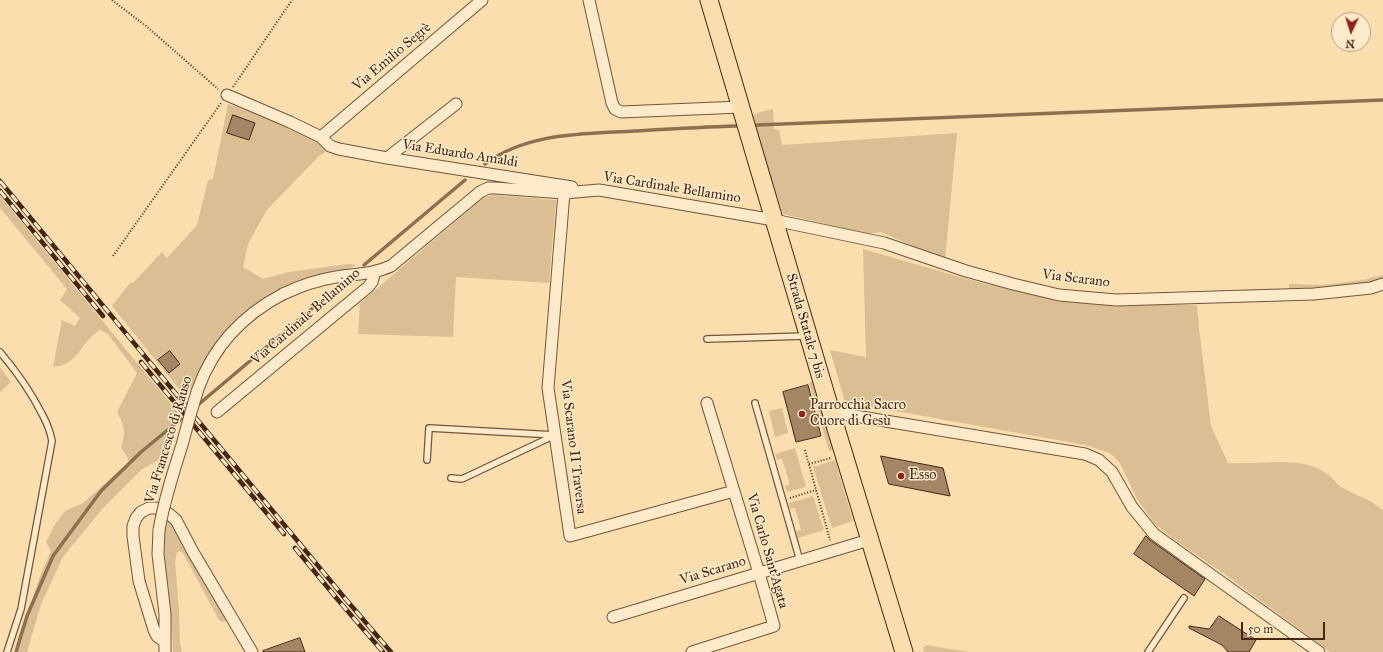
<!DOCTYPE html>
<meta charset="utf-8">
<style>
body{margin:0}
#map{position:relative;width:1383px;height:652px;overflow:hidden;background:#fadeae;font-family:"IM FELL Great Primer",serif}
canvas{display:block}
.north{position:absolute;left:1331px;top:12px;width:40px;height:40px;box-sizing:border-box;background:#fceaca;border:1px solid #b39c81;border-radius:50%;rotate:184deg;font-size:11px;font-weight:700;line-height:16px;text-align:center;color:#452713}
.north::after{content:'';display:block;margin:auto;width:14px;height:18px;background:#8f2418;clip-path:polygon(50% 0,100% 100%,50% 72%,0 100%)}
.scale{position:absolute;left:1241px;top:622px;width:84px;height:18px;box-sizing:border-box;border:2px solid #452713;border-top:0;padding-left:5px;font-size:12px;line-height:14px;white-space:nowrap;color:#452713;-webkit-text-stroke:3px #fceaca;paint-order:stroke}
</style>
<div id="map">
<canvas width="1383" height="652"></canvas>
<div class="north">N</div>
<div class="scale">50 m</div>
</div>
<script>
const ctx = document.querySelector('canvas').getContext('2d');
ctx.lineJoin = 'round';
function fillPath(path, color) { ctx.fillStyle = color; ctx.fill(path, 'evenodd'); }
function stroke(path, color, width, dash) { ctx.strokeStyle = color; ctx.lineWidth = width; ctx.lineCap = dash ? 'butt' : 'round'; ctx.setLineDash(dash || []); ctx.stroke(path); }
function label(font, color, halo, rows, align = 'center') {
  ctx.font = font + ' "IM FELL Great Primer",serif'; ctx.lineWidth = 3; ctx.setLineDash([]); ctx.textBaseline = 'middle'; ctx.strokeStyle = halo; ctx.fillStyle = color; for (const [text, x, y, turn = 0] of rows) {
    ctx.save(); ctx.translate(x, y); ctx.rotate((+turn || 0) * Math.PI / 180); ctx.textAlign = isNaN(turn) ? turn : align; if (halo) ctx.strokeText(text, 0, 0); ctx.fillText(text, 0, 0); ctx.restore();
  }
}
fillPath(new Path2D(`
 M228,104L295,127L313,137L328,150L318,157L266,211L248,244L243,267L263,279L289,272L348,264L356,265L346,270L273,294L255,304L237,319L221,336L208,354L190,390L183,394L112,306L130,283L134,282L162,252L167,258L197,225L208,180L213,179Z
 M773,109L774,129L779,130L782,145L957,133L945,260L881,232L867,234L783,214L751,118C756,112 765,111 773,109Z
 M494,195L556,200L549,283L456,277L453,337L358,334L360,303L484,197Z
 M0,196L179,414L165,457L142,469L103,508L63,557L41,604L27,652H15L39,579L51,551L46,542L54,526L65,511L83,503L129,462L126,455L121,448C126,432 125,427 117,412L137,373L108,334L100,330C81,341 78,366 53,367L62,320L75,326L80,318L60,300L67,289L0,208Z
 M863,249L974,281L1012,290L1071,301L1115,305H1197L1199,328L1211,426L1228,463C1257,465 1290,457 1317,468C1321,470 1327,473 1330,476C1335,480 1337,485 1343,488C1357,496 1372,499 1383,511V652H1330L1223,573L1172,538L1154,523L1137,499L1120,463L1110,453L1085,445L845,402L830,350L866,357Z
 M1383,275V280C1353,289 1320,288 1289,290V284L1324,285L1363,280Z
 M0,367L11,382L0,392Z
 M815,381L835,450L829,451L809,383Z
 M782,408L788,433L775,437L769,411Z
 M795,448L806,487L787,492L785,486L790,484L782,459L777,460L775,454Z
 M835,460L853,521L832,528L813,467Z
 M813,496L824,530L798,538L796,531L801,530L795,508L790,509L789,503Z
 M167,521L172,522L229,619L222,622L219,620L183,553L179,551L177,553L175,562L179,611L180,644L182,652H173C172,633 171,614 169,596C166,570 161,546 167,521Z
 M926,645L969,652H924L923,648Z`), '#dbbf94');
stroke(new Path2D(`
 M757,125L1383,100
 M485,164C528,132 584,134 635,131C669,129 702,127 736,126
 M364,265L465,180
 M199,404L340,285
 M16,652L27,616L53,556L101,491L141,452L181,419`), '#8c7050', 3.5);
const building = new Path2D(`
 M233,115L255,123L249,140L227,133Z
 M170,351L180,364L169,373L158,360Z
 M808,385L821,436L796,442L783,392Z
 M881,456L943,468L950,496L889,484Z
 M1146,536L1150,540L1205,579L1194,596L1134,554Z
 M1219,616L1256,640L1249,652H1228L1222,645L1189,628V626L1209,629Z
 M300,638L305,652H263V651Z`);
fillPath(building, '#a38664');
stroke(building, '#452713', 1);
const lane = new Path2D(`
 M707,339L806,336
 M0,352C17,372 30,390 42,414C47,423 50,430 52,441L21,609L7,652
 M755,403L800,561
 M427,460L429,428L555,435
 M451,478L462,479L553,436
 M1148,652L1184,598`);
const street = new Path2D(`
 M589,0L612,103L615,109L621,112L741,107
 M227,95L290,122L321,137L330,146L339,149L387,158L572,187
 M321,137L482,0
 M387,158L456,104
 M564,193L548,388L570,536L734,491
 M283,294C300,286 317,280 336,277C355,274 374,274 391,266L480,192L488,188H495L564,193L599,190L774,220L884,243L966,271L1013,284L1059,295L1116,300L1314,294L1371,288L1383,284
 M217,412L368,287L372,282L375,272
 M831,412L1085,454L1099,460L1112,472L1132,507L1154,534L1319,652
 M159,530L158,554L165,614V652
 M613,617L869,540
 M165,642L157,636L154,630L139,581L133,536V526L136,518L141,512L149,508H156L169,514L176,520L193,552L252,652
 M692,652L774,626L759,573L707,403`);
const primary = new Path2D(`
 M709,0L831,412L904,652`);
stroke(lane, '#72553a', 8);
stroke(street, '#72553a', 13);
stroke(primary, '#452713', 19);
stroke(new Path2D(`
 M112,0L146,26L218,89
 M233,87L292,0
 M113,256L221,103
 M805,450L830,540
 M809,464L831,458
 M790,498L816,490`), '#452713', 2, [1, 2]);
stroke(lane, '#fceaca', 5.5);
stroke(street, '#fceaca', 11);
stroke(primary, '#fadeae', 17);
const rail = new Path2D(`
 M0,181L343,596L391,652
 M0,191L103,316
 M141,362L284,534
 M295,548L338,600L383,652`);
stroke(rail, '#452713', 4.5);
stroke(rail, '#fceaca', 3, [9]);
const streetBridge = new Path2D(`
 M159,530C164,501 173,473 182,445C187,426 192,408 198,389C213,347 243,315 283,294`);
stroke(streetBridge, '#72553a', 13, []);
stroke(streetBridge, '#fceaca', 11);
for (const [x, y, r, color] of [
 [802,414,4,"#8f2418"],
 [901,476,4,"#8f2418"]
]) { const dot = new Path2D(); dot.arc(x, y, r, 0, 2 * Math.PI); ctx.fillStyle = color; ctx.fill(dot); stroke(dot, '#fceaca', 1.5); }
label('14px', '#452713', '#fceaca', [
 ["Via Emilio Segrè",392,57,-40],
 ["Via Eduardo Amaldi",460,154,9],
 ["Via Cardinale Bellamino",672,188,9],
 ["Via Scarano",1076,279,7],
 ["Via Cardinale Bellamino",306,317,-41],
 ["Strada Statale 7 bis",805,326,74],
 ["Via Francesco di Rauso",169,440,-73],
 ["Via Scarano II Traversa",573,447,83],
 ["Via Carlo Sant'Agata",767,551,74],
 ["Via Scarano",713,571,-17]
]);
label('14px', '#452713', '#fceaca', [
 ["Parrocchia Sacro",810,406],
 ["Cuore di Gesù",810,422],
 ["Esso",909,476]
], 'left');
</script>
